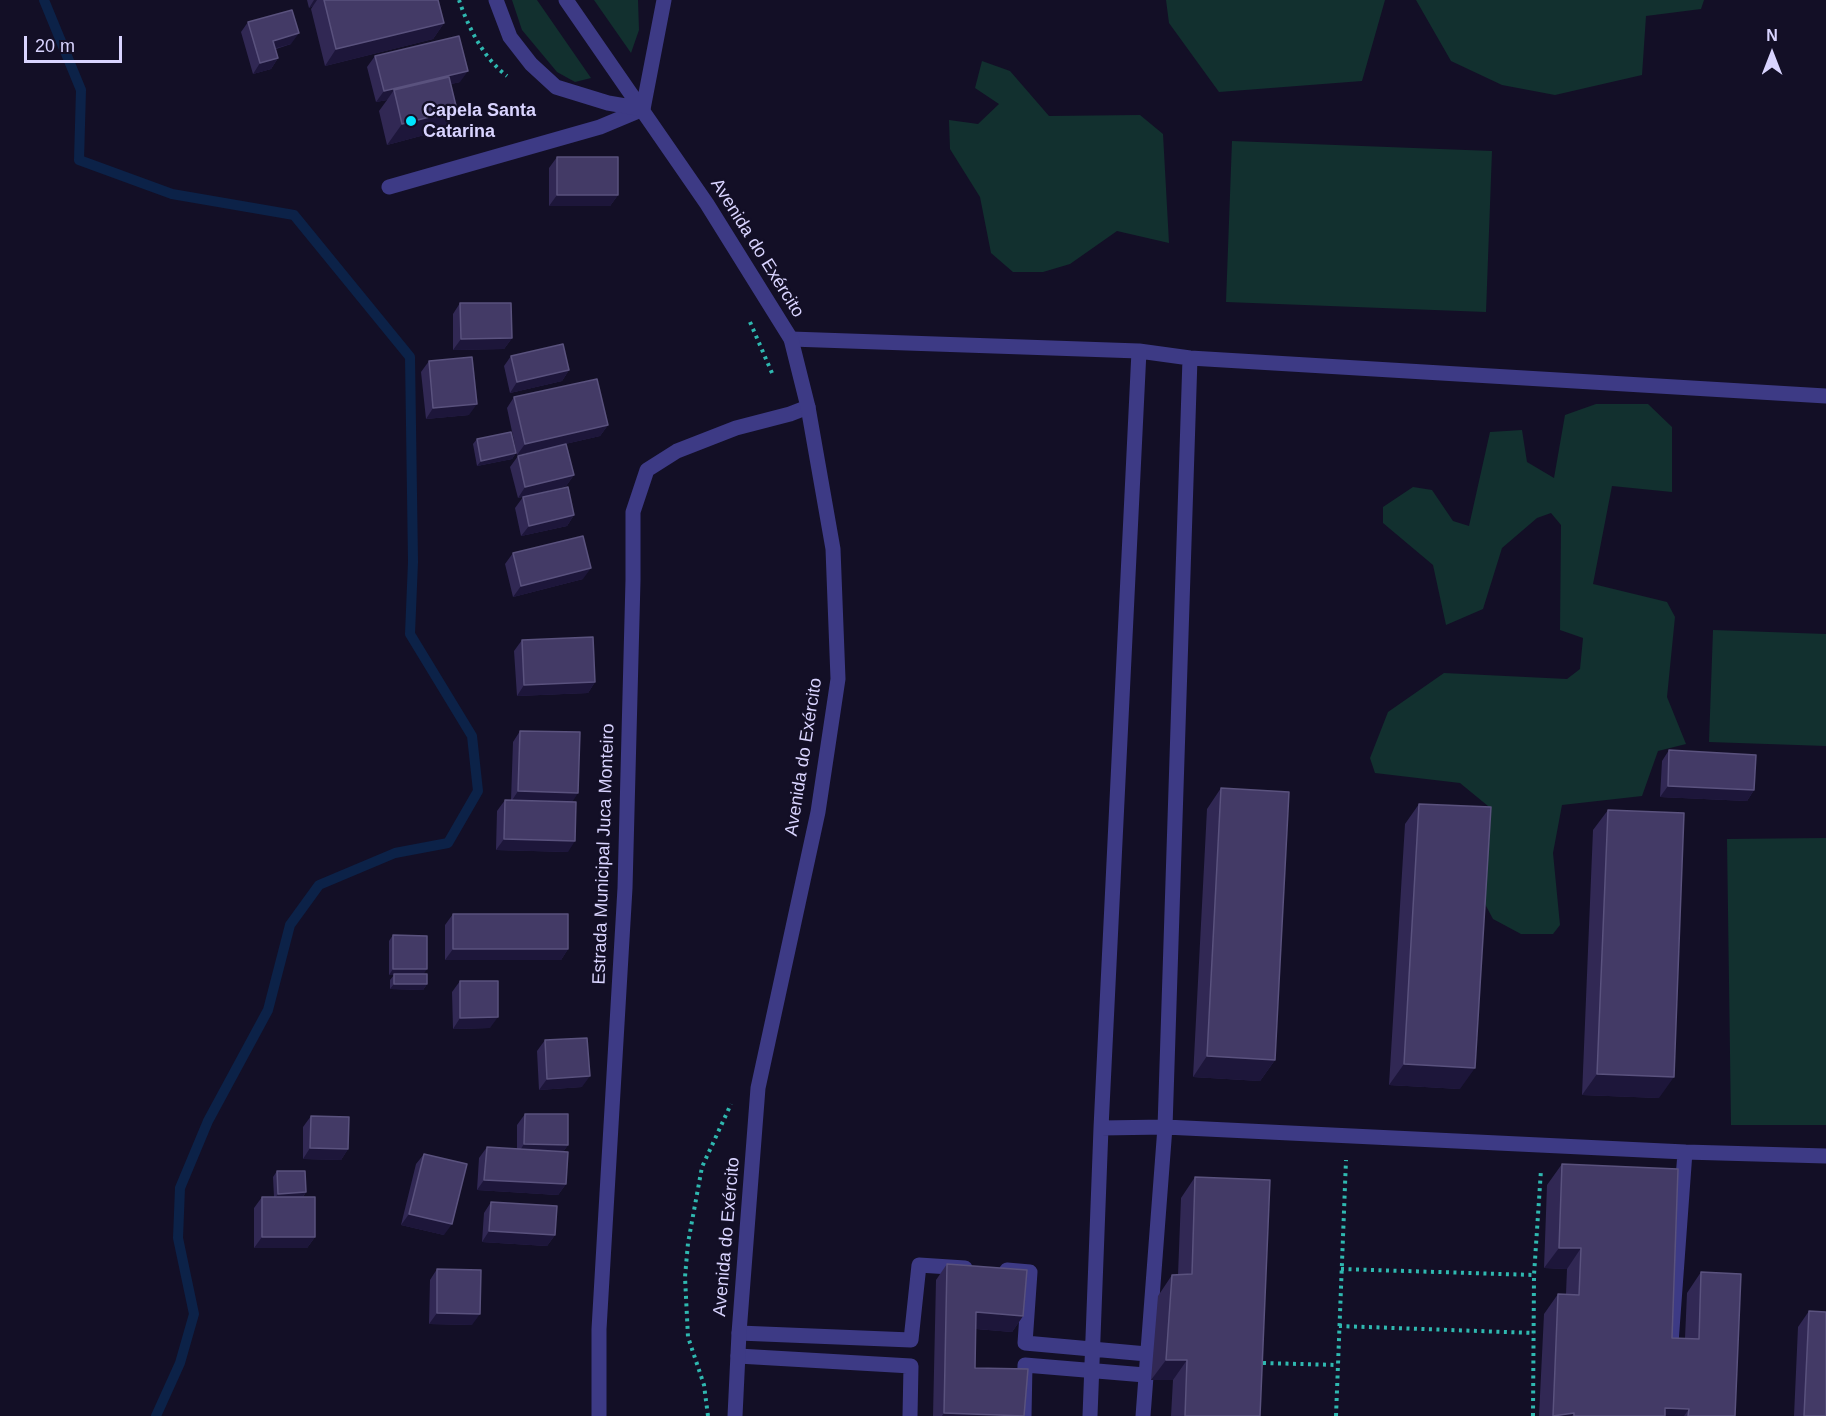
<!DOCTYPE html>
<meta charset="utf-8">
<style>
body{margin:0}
#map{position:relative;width:1826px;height:1416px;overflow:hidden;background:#130f26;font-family:Helvetica,sans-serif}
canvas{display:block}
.north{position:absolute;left:1742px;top:24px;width:60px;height:60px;-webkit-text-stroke:4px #130f26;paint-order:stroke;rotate:0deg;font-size:16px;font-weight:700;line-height:24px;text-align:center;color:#d9d4ff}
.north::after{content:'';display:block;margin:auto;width:21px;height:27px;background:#d9d4ff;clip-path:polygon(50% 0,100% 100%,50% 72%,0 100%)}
.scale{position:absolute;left:24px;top:36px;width:98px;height:27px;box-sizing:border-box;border:3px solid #d9d4ff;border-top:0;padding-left:8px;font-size:18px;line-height:21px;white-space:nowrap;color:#d9d4ff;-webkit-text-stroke:4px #130f26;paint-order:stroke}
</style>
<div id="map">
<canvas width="1826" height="1416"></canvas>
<div class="north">N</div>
<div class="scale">20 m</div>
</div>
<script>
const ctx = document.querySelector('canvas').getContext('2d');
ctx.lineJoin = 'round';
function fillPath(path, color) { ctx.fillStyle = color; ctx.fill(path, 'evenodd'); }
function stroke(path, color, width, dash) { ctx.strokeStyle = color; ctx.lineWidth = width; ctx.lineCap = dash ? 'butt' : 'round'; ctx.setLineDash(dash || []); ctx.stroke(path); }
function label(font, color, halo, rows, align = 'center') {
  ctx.font = font + ' Helvetica,sans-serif'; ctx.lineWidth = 4.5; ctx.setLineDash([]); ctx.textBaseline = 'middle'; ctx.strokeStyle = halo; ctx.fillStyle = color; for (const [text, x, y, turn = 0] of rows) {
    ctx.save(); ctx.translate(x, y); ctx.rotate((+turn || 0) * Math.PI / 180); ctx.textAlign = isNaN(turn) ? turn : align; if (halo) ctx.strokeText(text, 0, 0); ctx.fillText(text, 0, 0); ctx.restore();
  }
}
fillPath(new Path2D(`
 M512,0H537L591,78L575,82L557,72L522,30Z
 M594,0H638L639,30L631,53Z
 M1166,0H1385L1362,81L1219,92L1169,23Z
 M1416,0H1704L1701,9L1646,16L1642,75L1555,95L1502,85L1451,61Z
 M982,61L1010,71L1049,116L1140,115L1163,134L1169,243L1117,231L1070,264L1043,272H1013L991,253L980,197L950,149L949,120L978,124L999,104L975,88Z
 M1232,141L1492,151L1486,312L1226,302Z
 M1596,404H1648L1672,427V492L1612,486L1593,584L1667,602L1675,617L1667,697L1686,744L1658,751L1642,796L1562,805L1553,853L1560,925L1553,934H1521L1493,919L1485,904L1488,806L1460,783L1375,773L1370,758L1388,712L1444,673L1567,679L1580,669L1583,638L1560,630L1561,525L1551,513L1537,518L1502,548L1483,609L1446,625L1433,565L1383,523V507L1413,487L1432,490L1453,521L1469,526L1490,432L1522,430L1527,462L1554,478L1565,415Z
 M1713,630L1826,634V746L1709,742Z
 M1826,838V1125H1731L1727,839Z`), '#12302f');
stroke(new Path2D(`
 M44,0L81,90L79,160L172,194L294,215L410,357L413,562L410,634L472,736L478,791L448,843L395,853L319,885L290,925L268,1010L208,1121L180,1188L178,1238L194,1314L180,1363L156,1416`), '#0c2248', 10);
stroke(new Path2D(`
 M459,0C468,27 484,59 507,76
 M750,322L772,373
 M1341,1269L1534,1275
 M1339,1326L1534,1333
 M1263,1363L1337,1365
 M708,1416L704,1385L688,1337L685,1277L688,1243L702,1167L731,1104
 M1336,1416L1346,1160
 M1533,1416L1534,1275L1541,1170`), '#2fb8b0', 4, [3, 4.5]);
stroke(new Path2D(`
 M791,339L1139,351L1190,358L1826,396
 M1101,1128L1165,1127L1685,1152L1826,1156
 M1007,1270L1030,1272L1025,1343L1147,1354
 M739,1333L911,1340L919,1265L965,1268
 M1671,1343L1685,1152
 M738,1356L911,1366L910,1416
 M1024,1416L1025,1365L1145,1375
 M1090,1416L1101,1128L1139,351
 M1143,1416L1165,1127L1190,358`), '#3d3a85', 15);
stroke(new Path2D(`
 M389,187L600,127L643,109
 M599,1416V1329L625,888L633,580V512L647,470L677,451L736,428L790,414L808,407`), '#3d3a85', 15);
stroke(new Path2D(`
 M496,0L510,37L531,64L556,87L608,103L643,109
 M566,0L707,204L791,339L808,407L833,549L838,679L818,812L758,1088L739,1333L735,1416
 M643,109L664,0`), '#3d3a85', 15);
fillPath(new Path2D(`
 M307,0H438L444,23L433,39L325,66L311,9L313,6L309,8Z
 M248,22L291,44L276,49L278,58L271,69L253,74L241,32Z
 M375,56L460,82L451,84L457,110L443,130L387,145L379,111L387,100L376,102L367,67Z
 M557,157L618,195L610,206H549V168Z
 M460,303L512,338L504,349L453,350V314Z
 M511,356L569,370L562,381L510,393L504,366Z
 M429,361L469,415L426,419L421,372Z
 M514,397L608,425L600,436L517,455L507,408Z
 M477,439L516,453L512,459L477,466L473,444Z
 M518,456L574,475L566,486L518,498L510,467Z
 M523,497L574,515L567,526L521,536L515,508Z
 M513,553L583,579L513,597L505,564Z
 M522,640L595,682L588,693L517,696L514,651Z
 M520,731L572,802L568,852L496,850L497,811L505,800H511L513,742Z
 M1669,750L1754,790L1747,801L1660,797L1662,761Z
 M1221,788L1275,1060L1260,1081L1193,1077L1207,809Z
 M1419,804L1460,1089L1389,1085L1405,824Z
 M1608,810L1659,1098L1582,1095L1593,830Z
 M453,914L568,949L561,960H445V925Z
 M393,935L423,974L427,984L423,990L390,989V980L394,975H389V941Z
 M460,981L490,1028L453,1029L452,992Z
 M545,1040L582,1087L539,1090L537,1051Z
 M525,1114L568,1145L563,1152L566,1184L558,1195L477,1190L479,1158L487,1147L517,1149V1125Z
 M311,1116L348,1149L341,1160L303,1159V1127Z
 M424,1154L444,1235L401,1225L416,1164Z
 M1562,1164L1672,1338H1685L1687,1293L1701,1272L1735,1416H1539L1544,1314L1558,1294H1566L1567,1269L1544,1268L1547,1185Z
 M277,1171L306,1192L303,1197L315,1237L307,1248H254V1208L262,1197H274L273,1177Z
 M1195,1177L1260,1416H1171L1173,1380H1151L1158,1296L1172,1275H1178L1181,1198Z
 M491,1202L555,1235L547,1246L482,1242L484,1213Z
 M947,1264L1023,1316L1012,1332L976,1329L975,1368L1024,1416H933L936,1280Z
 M437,1269L472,1325L429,1324L430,1280Z
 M1809,1311L1826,1416H1794L1798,1327Z`), '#312854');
fillPath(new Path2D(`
 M314,0H317L313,6L309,8Z
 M444,23L433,39L325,66L336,49Z
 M299,33L291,44L266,51L273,41Z
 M278,58L271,69L253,74L260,63Z
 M468,71L460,82L396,98L394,90L387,100L376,102L384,91Z
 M457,110L443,130L387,145L402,124Z
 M557,195H618L610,206H549Z
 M512,338L504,349L453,350L461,339Z
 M569,370L562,381L510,393L517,382Z
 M477,404L469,415L426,419L433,408Z
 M608,425L600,436L517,455L525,444Z
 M516,453L512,459L477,466L481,461Z
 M574,475L566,486L518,498L525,487Z
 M574,515L567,526L521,536L529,526Z
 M591,568L583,579L513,597L521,586Z
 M595,682L588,693L517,696L524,685Z
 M1668,786L1754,790L1747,801L1660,797Z
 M518,791L578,793L571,804L511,802Z
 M504,839L575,841L568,852L496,850Z
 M453,949H568L561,960H445Z
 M393,969H427L423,975H389Z
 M394,984H427L423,990L390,989Z
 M498,1017L490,1028L453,1029L460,1018Z
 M1207,1056L1275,1060L1260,1081L1193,1077Z
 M1404,1064L1475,1068L1460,1089L1389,1085Z
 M1597,1074L1674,1077L1659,1098L1582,1095Z
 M590,1076L582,1087L539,1090L547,1079Z
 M524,1144L568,1145L560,1156L517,1155Z
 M310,1148L348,1149L341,1160L303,1159Z
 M484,1180L566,1184L558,1195L477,1190Z
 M306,1192L302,1198L274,1199L278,1194Z
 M409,1214L452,1224L444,1235L401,1225Z
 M489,1231L555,1235L547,1246L482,1242Z
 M262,1237H315L307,1248H254Z
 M1559,1248H1581L1567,1269L1544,1268Z
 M976,1312L1023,1316L1012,1332L965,1328Z
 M437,1313L480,1314L472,1325L429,1324Z
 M1166,1360H1187L1173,1380H1151Z
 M1665,1408L1689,1409L1684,1416H1660Z
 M944,1413L1024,1416H942Z
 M1574,1413L1572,1416H1558Z`), '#1d163a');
const building = new Path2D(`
 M324,0H438L444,23L336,49Z
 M292,10L299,33L273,41L278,58L260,63L248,22Z
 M459,36L468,71L384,91L375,56Z
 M449,77L457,110L402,124L394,90Z
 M557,157H618V195H557Z
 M460,303H511L512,338L461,339Z
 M563,344L569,370L517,382L511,356Z
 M472,357L477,404L433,408L429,361Z
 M597,379L608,425L525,444L514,397Z
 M511,432L516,453L481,461L477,439Z
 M566,444L574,475L525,487L518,456Z
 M568,487L574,515L529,526L523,497Z
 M583,536L591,568L521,586L513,553Z
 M593,637L595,682L524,685L522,640Z
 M520,731L580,732L578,793L518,791Z
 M1669,750L1756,755L1754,790L1668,786Z
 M1221,788L1289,792L1275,1060L1207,1056Z
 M505,800L576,802L575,841L504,839Z
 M1419,804L1491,807L1475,1068L1404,1064Z
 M1608,810L1684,813L1674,1077L1597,1074Z
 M453,914H568V949H453Z
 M393,935L427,936V969H393Z
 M394,974H427V984H394Z
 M460,981H498V1017L460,1018Z
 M587,1038L590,1076L547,1079L545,1040Z
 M525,1114H568V1145L524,1144Z
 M311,1116L349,1117L348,1149L310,1148Z
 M487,1147L568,1152L566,1184L484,1180Z
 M424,1154L467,1164L452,1224L409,1214Z
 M1562,1164L1678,1169L1672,1338L1699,1339L1701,1272L1741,1274L1735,1416H1688L1689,1409L1665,1408V1416H1574V1413L1553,1416L1558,1294L1579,1295L1581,1248H1559Z
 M277,1171H305L306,1192L278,1194Z
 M1195,1177L1270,1180L1260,1416H1185L1187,1360H1166L1172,1275L1192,1274Z
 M262,1197H315V1237H262Z
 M491,1202L557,1206L555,1235L489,1231Z
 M947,1264L1027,1270L1023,1316L976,1312L975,1368L1028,1369L1024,1416L944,1413Z
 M437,1269L481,1270L480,1314L437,1313Z
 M1809,1311L1826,1312V1416H1804Z`);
fillPath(building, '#433a66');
stroke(building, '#5a527e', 1.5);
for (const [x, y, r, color] of [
 [411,121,6,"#00e5ff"]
]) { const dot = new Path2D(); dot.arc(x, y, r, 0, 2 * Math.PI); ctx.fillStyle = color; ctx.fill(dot); stroke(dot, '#130f26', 2); }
label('bold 18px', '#d9d4ff', '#130f26', [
 ["Capela Santa",423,111],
 ["Catarina",423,132]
], 'left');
label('18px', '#d9d4ff', '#130f26', [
 ["Avenida do Exército",757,248,58],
 ["Avenida do Exército",804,757,-81],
 ["Estrada Municipal Juca Monteiro",604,854,-88],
 ["Avenida do Exército",727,1237,-85]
]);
</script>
